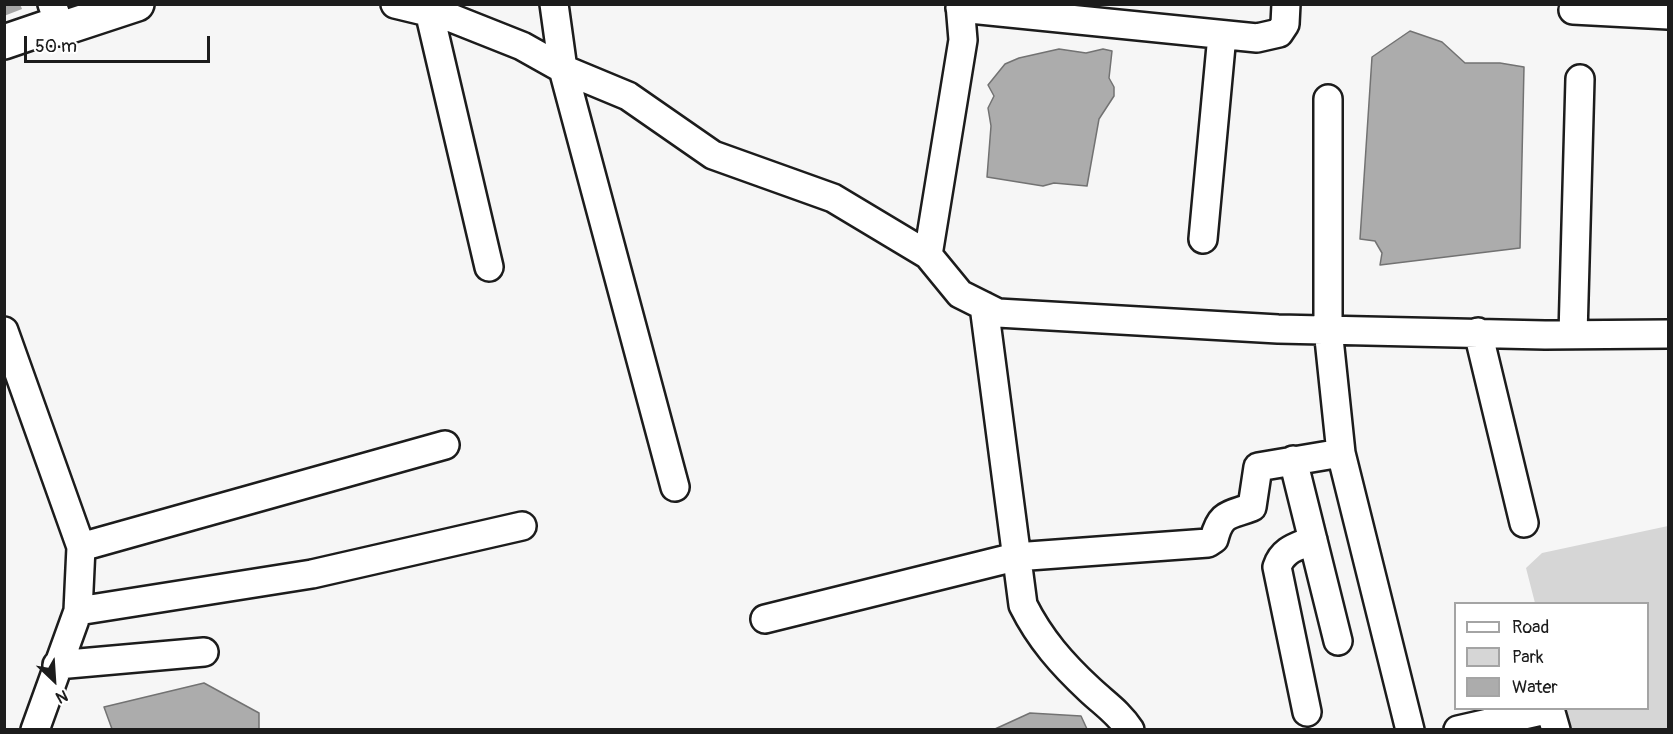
<!DOCTYPE html>
<style>
body{margin:0}
#map{position:relative;width:1673px;height:734px;overflow:hidden;background:#f6f6f6;font-family:Pangolin,sans-serif}
canvas{display:block}
.frame{position:absolute;inset:0;border:6px solid #1c1c1c;pointer-events:none}
.legend{position:absolute;left:1454px;top:602px;width:195px;height:108px;box-sizing:border-box;background:#fff;border:2px solid #a4a4a4;margin:0;padding:8px 10px;list-style:none;font-size:18px;color:#1c1c1c}
.legend li{display:flex;align-items:center;gap:12px;height:30px}
.legend b{width:30px;border:2px solid #a4a4a4}
.north{position:absolute;left:24px;top:650px;width:60px;height:60px;-webkit-text-stroke:4px #fff;paint-order:stroke;rotate:155deg;font-size:16px;font-weight:700;line-height:24px;text-align:center;color:#1c1c1c}
.north::after{content:'';display:block;margin:auto;width:21px;height:27px;background:#1c1c1c;clip-path:polygon(50% 0,100% 100%,50% 72%,0 100%)}
.scale{position:absolute;left:24px;top:36px;width:186px;height:27px;box-sizing:border-box;border:3px solid #1c1c1c;border-top:0;padding-left:8px;font-size:18px;line-height:21px;white-space:nowrap;color:#1c1c1c;-webkit-text-stroke:4px #fff;paint-order:stroke}
</style>
<div id="map">
<canvas width="1673" height="734"></canvas>
<div class="frame"></div>
<ul class="legend">
<li><b style="height:8px;background:#fff"></b>Road</li>
<li><b style="height:16px;background:#d6d6d6"></b>Park</li>
<li><b style="height:16px;background:#acacac"></b>Water</li>
</ul>
<div class="north">N</div>
<div class="scale">50 m</div>
</div>
<script>
const ctx = document.querySelector('canvas').getContext('2d');
ctx.lineJoin = 'round';
function fillPath(path, color) { ctx.fillStyle = color; ctx.fill(path, 'evenodd'); }
function stroke(path, color, width, dash) { ctx.strokeStyle = color; ctx.lineWidth = width; ctx.lineCap = dash ? 'butt' : 'round'; ctx.setLineDash(dash || []); ctx.stroke(path); }
fillPath(new Path2D(`
 M1668,526V729H1570L1563,709L1648,708V604L1535,603L1526,568L1542,553Z`), '#d6d6d6');
const water = new Path2D(`
 M1410,31L1442,42L1465,63H1500L1524,67L1520,248L1380,265L1382,253L1375,241L1360,239L1372,57Z
 M1059,49L1086,53L1103,49L1112,51L1109,78L1114,87V96L1099,119L1087,186L1054,183L1043,186L987,177L991,126L988,108L994,96L988,85L1005,64L1019,58Z
 M204,683L259,713V729H112L104,707Z
 M1030,713L1081,716L1087,729H995Z`);
fillPath(water, '#acacac');
stroke(water, '#727272', 1.5);
const street = new Path2D(`
 M52,4L61,29
 M395,4L449,17L522,46L563,69L628,96L713,155L833,198L928,255L960,294L998,313L1278,329L1545,335L1668,334
 M554,4L563,69L675,487
 M960,8L1257,38L1279,33L1285,24L1286,4
 M1573,10L1668,15
 M429,11L489,267
 M1328,99V329L1341,453L1410,730
 M1203,239L1222,35
 M928,255L963,40L960,4
 M984,306L1023,605C1040,639 1062,664 1090,690C1105,704 1119,713 1130,730
 M4,331L81,547L78,611L35,730
 M1478,332L1524,523
 M1573,335L1580,79
 M1293,460L1338,641
 M81,547L445,445
 M78,611L312,574L522,526
 M765,619L1015,557L1208,543L1214,539C1221,512 1229,516 1252,507L1258,467L1341,453
 M57,665L204,652
 M1307,712L1277,567C1283,549 1297,547 1313,540
 M1458,730L1550,709L1556,730`);
const secondary = new Path2D(`
 M4,42L45,28L61,29L137,4`);
stroke(street, '#1c1c1c', 32);
stroke(secondary, '#1c1c1c', 38);
stroke(street, '#fff', 27);
stroke(secondary, '#fff', 33);
fillPath(new Path2D(`
 M4,4H20L22,9L4,16Z`), '#a5a5a5');
</script>
